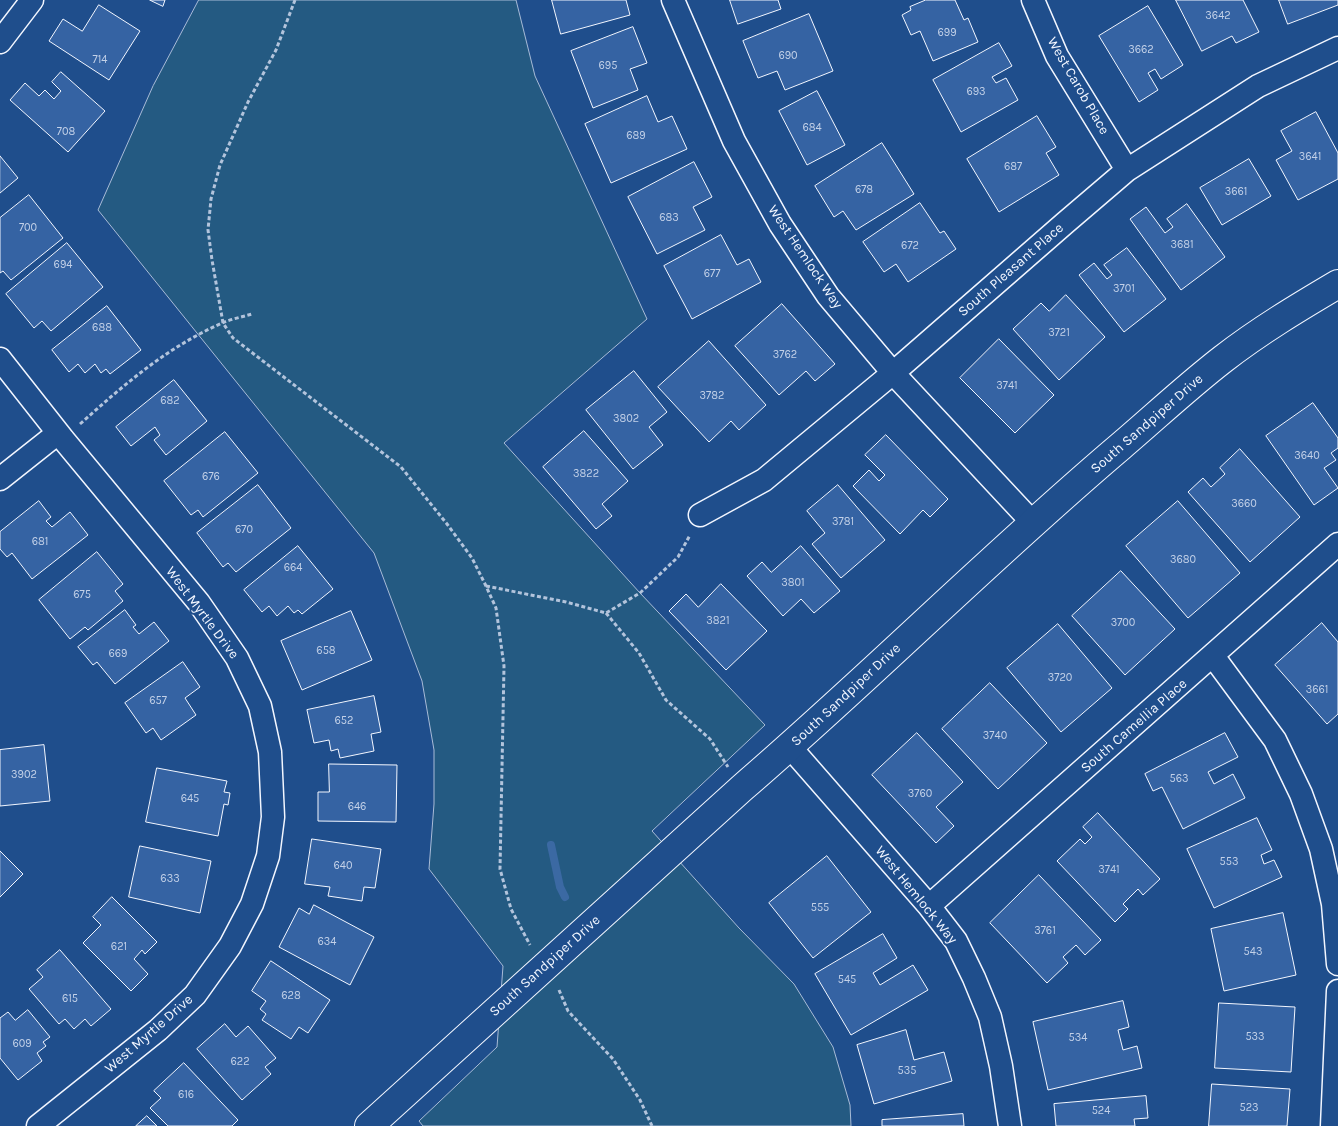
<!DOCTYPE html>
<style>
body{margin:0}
canvas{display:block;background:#1f4e8c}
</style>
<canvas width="1338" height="1126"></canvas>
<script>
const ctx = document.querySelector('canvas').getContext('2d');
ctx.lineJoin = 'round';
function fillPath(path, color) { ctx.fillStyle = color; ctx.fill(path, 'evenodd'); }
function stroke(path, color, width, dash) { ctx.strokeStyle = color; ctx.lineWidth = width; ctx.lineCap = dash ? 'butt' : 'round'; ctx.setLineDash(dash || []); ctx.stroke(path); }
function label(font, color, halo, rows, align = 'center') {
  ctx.font = font + ' Karla,sans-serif'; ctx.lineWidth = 4; ctx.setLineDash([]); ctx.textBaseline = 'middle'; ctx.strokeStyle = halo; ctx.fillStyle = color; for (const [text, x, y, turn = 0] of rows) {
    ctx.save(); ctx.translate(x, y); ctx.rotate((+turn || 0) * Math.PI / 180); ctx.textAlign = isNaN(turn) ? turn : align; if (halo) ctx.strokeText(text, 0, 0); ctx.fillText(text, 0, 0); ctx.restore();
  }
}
const green = new Path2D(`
 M199,0H516L535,76L647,319L504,443L640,593L765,725L652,831L739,928L794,984L833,1047L850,1105L851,1126H423L419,1121L497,1047L503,966L429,869L434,804V750L422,681L374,553L98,210L153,86Z`);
fillPath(green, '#245a82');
stroke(green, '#a8bbd7', 1);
stroke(new Path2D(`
 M551,845L560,887L565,897`), '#3b69a3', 8);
const building = new Path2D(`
 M150,0H165L163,6Z
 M552,0H626L630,15L561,34Z
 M730,0H778L781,9L738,24Z
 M926,0H955L964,20L968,18L978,42L933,61L920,31L911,35L902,15L911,10L910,7Z
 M1176,0H1243L1259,32L1236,43L1232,36L1202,51Z
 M1279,0H1338V5L1288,24Z
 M99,5L140,31L109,80L49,41L63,19L82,31Z
 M1148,6L1183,65L1161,79L1155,69L1148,73L1158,90L1139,102L1099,36Z
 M809,14L833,71L785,90L777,71L758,78L743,41Z
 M633,27L647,63L630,69L638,90L593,108L571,51Z
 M999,43L1012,66L992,77L996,83L1006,78L1018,100L961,132L933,80Z
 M61,72L105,111L68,152L10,100L25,83L39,96L45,90L54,99L61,91L52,82Z
 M817,91L845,145L807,165L779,111Z
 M647,96L658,122L672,116L687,149L611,183L585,124Z
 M1316,112L1338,153V179L1298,200L1276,160L1292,151L1281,131Z
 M1037,116L1056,147L1046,153L1059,175L999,212L967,159Z
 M882,143L914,194L856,230L843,211L834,217L815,186Z
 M0,156L18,178L0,193Z
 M1249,159L1271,196L1222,225L1200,188Z
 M694,162L712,197L693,207L705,230L657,254L628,197Z
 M29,195L63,238L11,280L3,271L0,273V218Z
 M920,203L940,233L944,231L956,249L908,282L896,264L884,272L863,242Z
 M1187,204L1225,257L1181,290L1130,219L1146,207L1165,233L1173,227L1167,219Z
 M721,235L737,265L749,259L761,282L692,319L664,266Z
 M67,243L103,287L51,331L42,321L34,328L6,294Z
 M1127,248L1166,299L1124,332L1079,275L1094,263L1107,279L1112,275L1104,265Z
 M1066,295L1105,337L1059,380L1013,329L1041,303L1049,311Z
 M782,304L835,364L815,381L806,371L779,395L735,346Z
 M107,306L141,350L110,374L106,369L101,373L95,364L85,373L78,364L69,372L52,350Z
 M999,339L1054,395L1015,433L960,378Z
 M709,341L766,405L739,430L731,421L709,442L658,387Z
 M634,371L667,412L649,427L663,445L633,469L586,410Z
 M174,380L207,421L166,455L154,440L160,435L155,427L131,446L116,427Z
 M1313,403L1338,438V448L1331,453L1336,460L1324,468L1338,488L1314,505L1266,436Z
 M584,431L628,481L602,504L612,516L596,529L543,467Z
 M225,432L258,473L203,517L198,510L191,515L164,481Z
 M886,435L948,499L930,517L923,510L900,534L853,486L869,470L879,481L885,475L865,455Z
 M1240,449L1300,517L1250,562L1188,492L1203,478L1211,487L1225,474L1220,468Z
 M258,485L291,528L236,572L228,563L223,567L197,533Z
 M838,485L885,540L841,578L812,544L825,533L807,511Z
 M39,501L51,517L46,521L52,527L70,512L88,535L32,579L12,553L7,557L0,549V532Z
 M1178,501L1240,573L1188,618L1126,546Z
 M298,546L333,589L302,614L298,610L294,613L288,606L277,616L269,606L262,612L244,590Z
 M801,546L840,591L814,613L801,599L783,616L747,576L762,562L771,572Z
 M97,552L123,584L115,591L123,601L88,630L85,627L70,639L39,600Z
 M1121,571L1175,629L1125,675L1072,616Z
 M721,584L767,631L726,670L669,611L686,594L698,607Z
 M125,610L136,625L133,627L139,634L154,622L169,641L115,684L97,662L93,665L78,647Z
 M351,611L372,660L302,690L281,641Z
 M1322,623L1338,642V714L1327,724L1275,665Z
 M1058,624L1112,688L1061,732L1007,668Z
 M183,662L200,687L185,698L196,715L161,740L153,728L146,733L125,703Z
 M990,683L1047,743L998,789L942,729Z
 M374,696L381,732L371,734L374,751L340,758L338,749L331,751L329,740L314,743L307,710Z
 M917,733L963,782L936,807L954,826L936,843L872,775Z
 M1225,733L1238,757L1208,772L1214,784L1233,774L1245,798L1183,829L1162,787L1153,791L1145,774Z
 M44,745L50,801L0,806V750Z
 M329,764L397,765L396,822L318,821V792H329Z
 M157,768L227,781L224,792L230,793L228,805L224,804L218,836L146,822Z
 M1098,813L1160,879L1143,895L1138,889L1123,904L1128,909L1115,922L1057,861L1080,839L1085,844L1092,837L1083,827Z
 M1257,818L1272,850L1261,855L1264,864L1274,860L1282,877L1214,908L1187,849Z
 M312,839L381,849L375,888L364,887L362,901L328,896L330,887L305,884Z
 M140,846L211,861L200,913L129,897Z
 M0,851L23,874L0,897Z
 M827,856L871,912L813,958L769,903Z
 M1039,875L1101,940L1085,955L1076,945L1063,957L1068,963L1047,983L990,923Z
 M112,897L157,942L145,954L142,950L134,959L148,974L131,991L83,943L101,925L93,917Z
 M314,905L374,937L350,985L279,947L299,908L309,914Z
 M1283,913L1296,975L1224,991L1211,929Z
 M883,934L897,958L873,973L880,985L913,965L928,990L851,1035L815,974Z
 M60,950L111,1009L91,1026L85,1019L74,1029L65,1019L59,1024L29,989L43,977L37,970Z
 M271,961L330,1000L308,1033L299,1027L291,1039L262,1020L266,1014L260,1009L266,1001L252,991Z
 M1123,1001L1129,1027L1118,1030L1123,1050L1137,1046L1142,1068L1048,1090L1033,1022Z
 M1219,1003L1295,1007L1291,1072L1215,1068Z
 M28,1010L50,1037L43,1042L46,1046L37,1053L42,1061L18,1080L0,1058V1018L8,1012L15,1020Z
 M225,1024L236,1037L248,1026L276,1058L265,1067L271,1074L242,1100L197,1049Z
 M906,1030L914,1060L944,1052L952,1081L874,1104L857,1045Z
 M184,1063L238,1120L232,1126H168L150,1108L161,1098L154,1091Z
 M1212,1084L1290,1089L1287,1126H1209Z
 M1146,1096L1148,1118L1134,1119L1135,1126H1056L1054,1104Z
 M963,1114L964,1126H882V1120Z
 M147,1116L157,1126H136Z`);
fillPath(building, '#3563a3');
stroke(building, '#f2f6ff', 1);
const minor = new Path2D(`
 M673,0L734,141L780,224L828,296L893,373L1033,523
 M1033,0L1057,56L1127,170
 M0,42L32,0
 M0,359L63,439L199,603L237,658L260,706L270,752L273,817L268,856L252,904L230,946L195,995L158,1030L38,1126
 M0,479L58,433
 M700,515L764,480L893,373L1065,223L1127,170L1258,86L1338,48
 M1213,656L1275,740L1301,794L1321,849L1333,904L1338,964
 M790,747L929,906L956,941L974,978L990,1017L1001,1066L1010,1126
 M929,906L1338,544
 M1332,1126L1338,991`);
const tertiary = new Path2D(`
 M369,1126L742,788C871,677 991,556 1121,446C1155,417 1188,386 1223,359C1259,331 1299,307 1338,284`);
stroke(minor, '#f2f6ff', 25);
stroke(tertiary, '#f2f6ff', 30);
stroke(new Path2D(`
 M295,0L276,50L248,102L220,165L211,199L208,230L212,260L223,323L233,338L401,467L447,524L472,558L486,586L496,608L504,666L500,869L511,909L530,945
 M80,424C125,384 166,348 222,323C231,319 242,317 252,314
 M486,586L566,602L606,613L640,593L678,557L690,535
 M606,613L639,653L666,700L710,739L728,767
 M559,990L568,1011L613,1059L640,1100L652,1126`), '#b3c4dc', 3, [4, 2.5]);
stroke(minor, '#1f4e8c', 22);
stroke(tertiary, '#1f4e8c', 28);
label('11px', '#c3d1e8', null, [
 ["3642",1218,16],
 ["699",947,33],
 ["3662",1141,50],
 ["690",788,56],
 ["714",100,60],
 ["695",608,66],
 ["693",976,92],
 ["684",812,128],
 ["708",66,132],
 ["689",636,136],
 ["3641",1310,157],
 ["687",1013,167],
 ["678",864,190],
 ["3661",1236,192],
 ["683",669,218],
 ["700",28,228],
 ["3681",1182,245],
 ["672",910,246],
 ["694",63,265],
 ["677",712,274],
 ["3701",1124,289],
 ["688",102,328],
 ["3721",1059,333],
 ["3762",785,355],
 ["3741",1007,386],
 ["3782",712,396],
 ["682",170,401],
 ["3802",626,419],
 ["3640",1307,456],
 ["3822",586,474],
 ["676",211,477],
 ["3660",1244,504],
 ["3781",843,522],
 ["670",244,530],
 ["681",40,542],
 ["3680",1183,560],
 ["664",293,568],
 ["3801",793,583],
 ["675",82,595],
 ["3821",718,621],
 ["3700",1123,623],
 ["658",326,651],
 ["669",118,654],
 ["3720",1060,678],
 ["3661",1317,690],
 ["657",158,701],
 ["652",344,721],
 ["3740",995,736],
 ["3902",24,775],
 ["563",1179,779],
 ["3760",920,794],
 ["645",190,799],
 ["646",357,807],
 ["553",1229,862],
 ["640",343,866],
 ["3741",1109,870],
 ["633",170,879],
 ["555",820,908],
 ["3761",1045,931],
 ["634",327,942],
 ["621",119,947],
 ["543",1253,952],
 ["545",847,980],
 ["628",291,996],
 ["615",70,999],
 ["533",1255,1037],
 ["534",1078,1038],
 ["609",22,1044],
 ["622",240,1062],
 ["535",907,1071],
 ["616",186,1095],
 ["523",1249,1108],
 ["524",1101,1111]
]);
label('14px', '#f2f6ff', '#1f4e8c', [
 ["West Carob Place",1078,86,60],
 ["West Hemlock Way",805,257,56],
 ["South Pleasant Place",1011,270,-41],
 ["South Sandpiper Drive",1147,424,-41],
 ["West Myrtle Drive",202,613,53],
 ["South Sandpiper Drive",846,695,-43],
 ["South Camellia Place",1134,726,-41],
 ["West Hemlock Way",916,895,51],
 ["South Sandpiper Drive",545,966,-42],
 ["West Myrtle Drive",149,1034,-41]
]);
</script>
